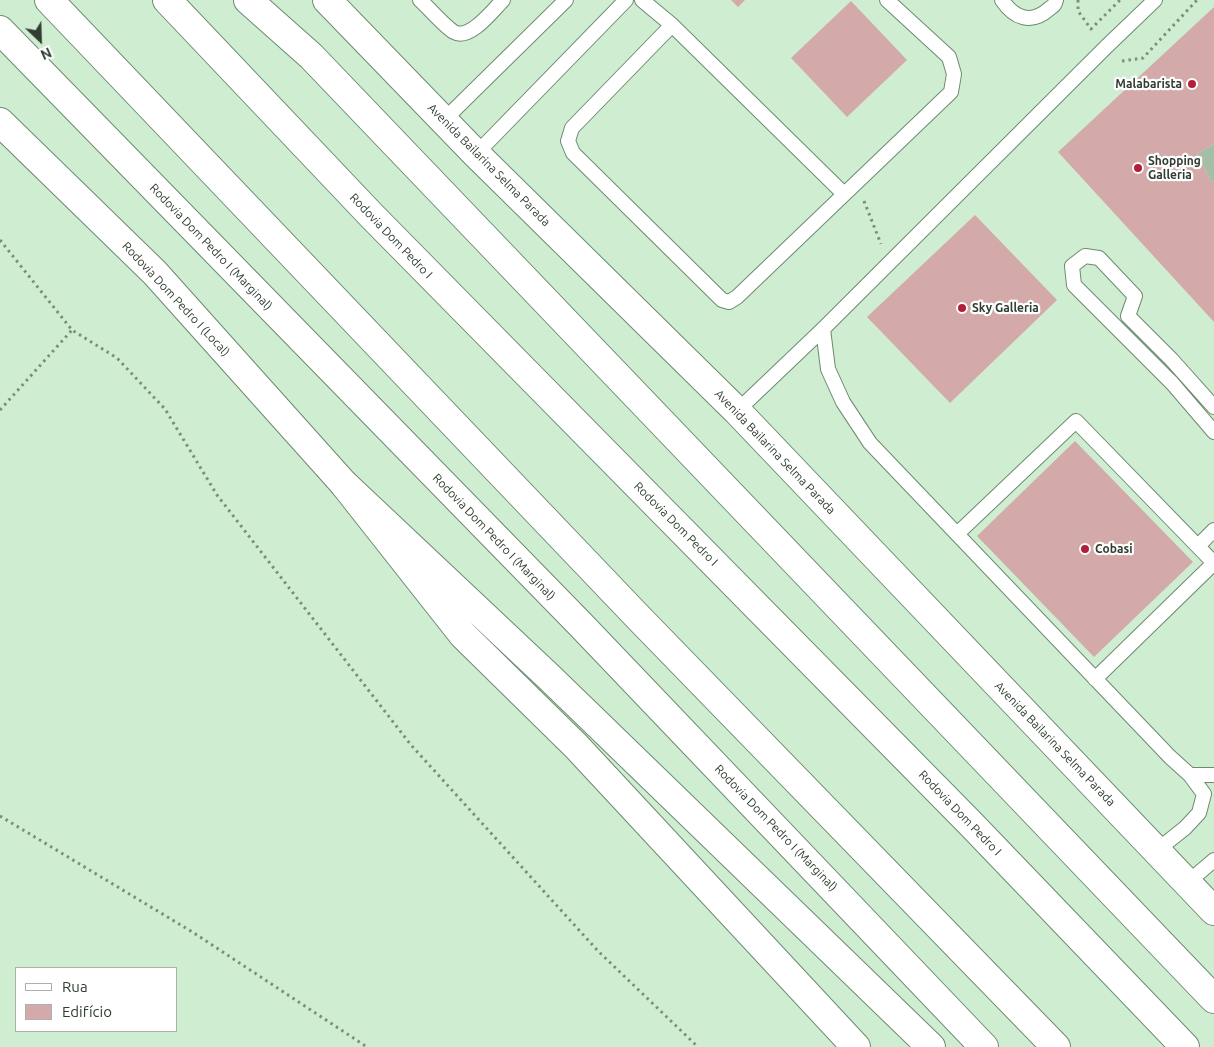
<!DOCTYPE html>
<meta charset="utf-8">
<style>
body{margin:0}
#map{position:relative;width:1214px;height:1047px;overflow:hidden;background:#cfeed1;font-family:Ubuntu,sans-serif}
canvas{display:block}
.legend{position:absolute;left:15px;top:967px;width:162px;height:65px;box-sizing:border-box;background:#fff;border:1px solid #adb1ad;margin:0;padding:6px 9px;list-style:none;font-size:15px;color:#313d31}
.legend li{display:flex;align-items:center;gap:10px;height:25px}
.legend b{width:25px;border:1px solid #adb1ad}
.north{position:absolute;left:15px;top:15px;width:50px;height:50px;-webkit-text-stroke:4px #fff;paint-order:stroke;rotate:156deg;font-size:14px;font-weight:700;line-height:20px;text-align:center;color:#313d31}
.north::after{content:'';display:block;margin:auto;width:18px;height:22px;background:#313d31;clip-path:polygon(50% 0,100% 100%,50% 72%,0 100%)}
</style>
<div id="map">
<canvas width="1214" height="1047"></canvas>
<ul class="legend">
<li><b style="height:6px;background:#fff"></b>Rua</li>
<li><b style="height:14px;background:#d4a9aa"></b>Edifício</li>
</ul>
<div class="north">N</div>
</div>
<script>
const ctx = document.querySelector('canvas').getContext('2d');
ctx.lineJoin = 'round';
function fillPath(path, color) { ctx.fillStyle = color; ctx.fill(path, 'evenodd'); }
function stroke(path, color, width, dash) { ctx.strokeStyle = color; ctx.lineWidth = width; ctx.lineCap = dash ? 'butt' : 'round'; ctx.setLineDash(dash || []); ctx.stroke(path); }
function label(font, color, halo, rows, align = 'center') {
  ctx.font = font + ' Ubuntu,sans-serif'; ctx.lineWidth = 4.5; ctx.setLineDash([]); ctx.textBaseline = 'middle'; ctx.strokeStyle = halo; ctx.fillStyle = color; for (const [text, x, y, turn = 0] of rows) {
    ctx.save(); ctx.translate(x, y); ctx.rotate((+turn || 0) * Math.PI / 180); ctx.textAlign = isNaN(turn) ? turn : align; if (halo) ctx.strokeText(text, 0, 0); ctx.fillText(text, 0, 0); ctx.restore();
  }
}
fillPath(new Path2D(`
 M1214,144V182L1211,181L1197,154Z`), '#a4bfa6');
fillPath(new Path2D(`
 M731,0H745L738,7Z
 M851,1L907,60L847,117L791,58Z
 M1214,7V144L1197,154L1211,181L1214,182V322L1058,152Z
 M975,215L1057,300L950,403L867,317Z
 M1075,441L1193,562L1094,657L977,536Z`), '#d4a9aa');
const service = new Path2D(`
 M420,0C429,8 445,27 454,32C470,41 493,10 503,0
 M642,0L672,25L844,194
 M1002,0C1014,18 1031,25 1049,9C1053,6 1055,5 1056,0
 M672,25L572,128L568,141L573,153L722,300L729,302L737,297L951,92L954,74L949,57L887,0
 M444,120L566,0
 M476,154L626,0
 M823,329L828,369L843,402L870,443L1170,757L1190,775L1204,794L1199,813L1185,828L1156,851
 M1214,407L1172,360L1128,316L1135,296L1099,258L1085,256L1072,266L1074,285L1172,383L1214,432
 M737,411L823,329L1107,46L1155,0
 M957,534L1076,421L1214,563
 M1198,546L1214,530
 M1095,679L1214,563
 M1190,775H1214
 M1187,883L1214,860`);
const tertiary = new Path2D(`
 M327,0L476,154L737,411L1214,911`);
const primary = new Path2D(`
 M0,122L155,273L344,484L463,635L576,746L856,1047`);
const trunk = new Path2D(`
 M248,0L311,56L1214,999
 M0,30L581,625L984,1047
 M344,484L549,677L931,1047`);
const motorway = new Path2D(`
 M49,0L637,616L1056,1047
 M167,0L371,215L970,823L1185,1047`);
stroke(service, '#6e8a70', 16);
stroke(tertiary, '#6e8a70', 30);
stroke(primary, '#6e8a70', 30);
stroke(trunk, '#6e8a70', 30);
stroke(motorway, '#6e8a70', 30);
stroke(new Path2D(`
 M1078,0V11L1091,29L1120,0
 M1122,61L1143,58L1197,0
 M864,201L881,244
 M0,240L72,330L117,358L165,409L217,495L411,745L598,951L698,1047
 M0,410L72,330
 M0,816L194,933L367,1047`), '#7a8f7b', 3, [2.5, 4]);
stroke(service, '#fff', 14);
stroke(tertiary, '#fff', 28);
stroke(primary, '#fff', 28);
stroke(trunk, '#fff', 28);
stroke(motorway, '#fff', 28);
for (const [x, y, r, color] of [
 [1192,84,5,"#b21f3b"],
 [1138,168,5,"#b21f3b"],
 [962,308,5,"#b21f3b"],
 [1085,549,5,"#b21f3b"]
]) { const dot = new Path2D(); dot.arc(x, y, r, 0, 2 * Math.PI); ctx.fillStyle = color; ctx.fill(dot); stroke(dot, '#fff', 2); }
label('bold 12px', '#313d31', '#fff', [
 ["Malabarista",1182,84,"right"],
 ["Shopping",1148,161],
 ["Galleria",1148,175],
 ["Sky Galleria",972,308],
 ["Cobasi",1095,549]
], 'left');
label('12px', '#313d31', '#fff', [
 ["Avenida Bailarina Selma Parada",489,165,45],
 ["Rodovia Dom Pedro I",391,236,46],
 ["Rodovia Dom Pedro I (Marginal)",211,247,46],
 ["Rodovia Dom Pedro I (Local)",176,299,47],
 ["Avenida Bailarina Selma Parada",775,452,46],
 ["Rodovia Dom Pedro I",676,524,45],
 ["Rodovia Dom Pedro I (Marginal)",494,537,46],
 ["Avenida Bailarina Selma Parada",1055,744,46],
 ["Rodovia Dom Pedro I",960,813,46],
 ["Rodovia Dom Pedro I (Marginal)",776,828,46]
]);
</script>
